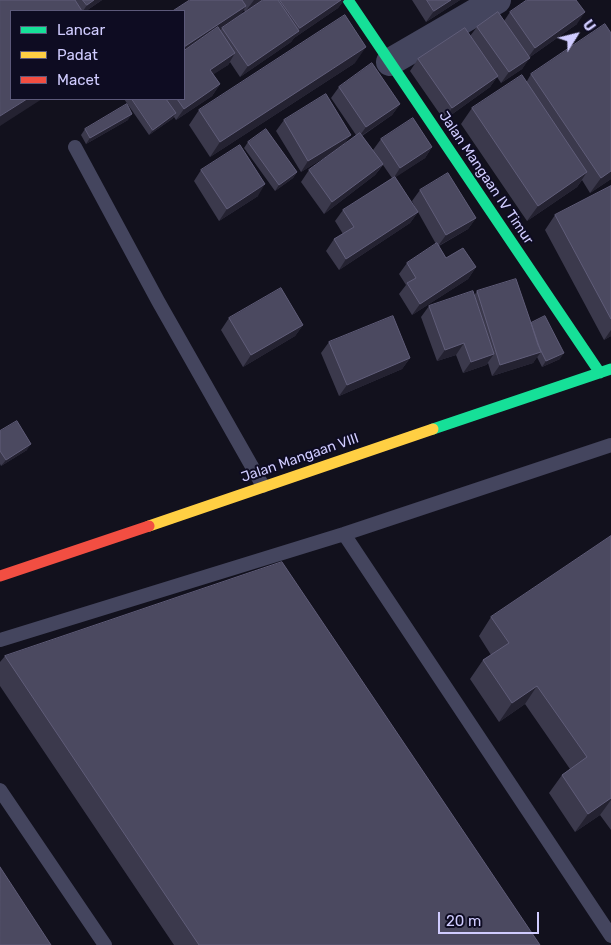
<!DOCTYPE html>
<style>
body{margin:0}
#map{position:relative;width:611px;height:945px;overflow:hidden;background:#12111d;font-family:Rubik,sans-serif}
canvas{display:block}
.legend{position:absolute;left:10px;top:10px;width:175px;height:90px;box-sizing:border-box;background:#0e0c22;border:1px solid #5c597a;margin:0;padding:6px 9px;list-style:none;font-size:15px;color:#d0ccff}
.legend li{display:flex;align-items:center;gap:10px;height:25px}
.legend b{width:25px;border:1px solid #5c597a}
.north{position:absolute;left:551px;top:10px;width:50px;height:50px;-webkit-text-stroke:4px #0e0c22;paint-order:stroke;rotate:54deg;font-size:14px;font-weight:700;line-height:20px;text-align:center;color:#d0ccff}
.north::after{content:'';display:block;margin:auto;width:18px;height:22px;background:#d0ccff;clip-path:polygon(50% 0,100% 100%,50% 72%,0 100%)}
.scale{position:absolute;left:438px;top:912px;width:101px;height:22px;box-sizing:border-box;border:2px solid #d0ccff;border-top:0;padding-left:6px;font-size:15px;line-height:18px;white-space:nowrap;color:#d0ccff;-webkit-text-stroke:4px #0e0c22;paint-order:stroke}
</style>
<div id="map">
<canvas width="611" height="945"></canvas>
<ul class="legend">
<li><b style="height:6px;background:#16e098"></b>Lancar</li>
<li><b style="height:6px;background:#ffcf43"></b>Padat</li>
<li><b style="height:6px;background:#f24e42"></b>Macet</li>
</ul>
<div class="north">U</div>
<div class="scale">20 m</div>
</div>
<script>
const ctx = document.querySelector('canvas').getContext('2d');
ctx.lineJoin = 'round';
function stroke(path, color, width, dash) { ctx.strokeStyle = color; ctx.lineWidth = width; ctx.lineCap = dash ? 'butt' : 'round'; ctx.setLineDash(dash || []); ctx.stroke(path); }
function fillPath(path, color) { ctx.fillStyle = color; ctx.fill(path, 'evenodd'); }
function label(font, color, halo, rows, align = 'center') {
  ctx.font = font + ' Rubik,sans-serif'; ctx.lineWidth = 4; ctx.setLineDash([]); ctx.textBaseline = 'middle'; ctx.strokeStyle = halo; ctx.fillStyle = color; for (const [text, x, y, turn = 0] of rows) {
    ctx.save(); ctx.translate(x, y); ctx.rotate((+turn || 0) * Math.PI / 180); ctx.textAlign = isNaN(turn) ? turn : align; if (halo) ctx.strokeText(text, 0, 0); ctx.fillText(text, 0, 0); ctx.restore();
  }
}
stroke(new Path2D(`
 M75,147L158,301L263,486
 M344,534L611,936
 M0,640L344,534L611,445
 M0,790L105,945`), '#44455e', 14);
stroke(new Path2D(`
 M390,62L497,0`), '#44455e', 28);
stroke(new Path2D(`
 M348,0L600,373
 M433,429L611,369`), '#16e098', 11);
stroke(new Path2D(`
 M149,526L433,429`), '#ffcf43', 11);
stroke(new Path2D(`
 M0,576L149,526`), '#f24e42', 11);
fillPath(new Path2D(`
 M0,0H102L86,11H11Z
 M190,0H344L338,8L294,38L291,42L240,77L230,62L228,65L213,74L220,84L212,96L176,120L174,117L172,119L149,135L124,99H184ZM244,10L245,12L239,16Z
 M412,0H460L426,22Z
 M510,12L577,24L530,57L522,69L501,83L497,77L490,87L444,120L410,71L418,59L470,36L477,27L504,21Z
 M355,63L210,157L189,125L199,110Z
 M531,74L611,179L590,193L582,180L577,187L527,221L461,124L472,108L527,81Z
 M339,87L400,104L392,115L362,136L373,150L381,139L432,147L425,158L395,177L417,211L412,201L420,190L476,218L468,229L439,246L446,258L476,267L468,279L412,315L399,294L406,285L399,274L407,263L436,244L418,212L410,223L339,270L326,251L334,239L343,234L335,221L343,210L392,178L383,165L375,175L324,214L301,182L309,170L335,151L301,172L276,131L284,120L345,144L356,135L331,98Z
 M128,120L86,144L81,135L85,129Z
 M248,142L297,172L293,178L275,191L244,148Z
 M201,170L258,196L219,221L194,181Z
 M611,186V336L604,340L545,230L555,215Z
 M477,291L531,323L560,359L542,367L537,357L533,363L492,376L488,363L486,365L463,373L456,355L437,361L421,317L429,306L474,296Z
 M229,318L303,325L295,336L243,367L221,330Z
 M329,342L410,358L402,369L339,396L321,353Z
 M0,431L27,450L1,466L0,464Z
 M611,536V830L600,815L575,832L549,793L562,775L570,769L525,704L499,722L470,679L483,660L491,655L479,636L491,617Z
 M5,656L540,945H174L0,686V662Z`), '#3b394c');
fillPath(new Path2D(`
 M94,0H102L86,11H83L87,5Z
 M254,0H264L245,12Z
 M341,0H344L338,8L294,38L291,42L240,77L248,66L297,32L300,28Z
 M451,0H460L426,22L434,11Z
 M246,6L239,18L184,53V47Z
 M585,12L577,24L527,59L535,48Z
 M366,47L355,63L210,157L220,142Z
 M235,53L228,65L202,82L210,70Z
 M530,58L522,69L501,83L509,72Z
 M498,76L490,87L444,120L452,108Z
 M220,84L212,96L176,120L184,109Z
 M27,99H42L0,126V116Z
 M400,104L392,115L358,138L366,127Z
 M176,113L172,119L149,135L153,130Z
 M132,114L128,120L86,144L90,138Z
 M351,135L343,146L301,172L308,161Z
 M432,147L425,158L393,179L400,168Z
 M383,164L375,175L324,214L332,202Z
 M611,171V179L590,193L601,178Z
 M297,172L293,178L275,191L279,185Z
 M587,172L577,187L527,221L538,206Z
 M265,184L258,196L219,221L227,209Z
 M418,212L410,223L339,270L346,259Z
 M476,218L468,229L438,246L446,235Z
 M476,267L468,279L412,315L420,304Z
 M303,325L295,336L243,367L251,355Z
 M611,330V336L604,340Z
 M464,343L456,355L437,361L445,350Z
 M541,352L533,363L492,376L500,365Z
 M564,353L560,359L542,367L546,361Z
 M494,354L486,365L463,373L471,362Z
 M410,358L402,369L339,396L347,385Z
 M31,444L27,450L1,466L6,460Z
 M537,686L525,704L499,722L512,703Z
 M611,798V800L600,815L575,832L588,814Z`), '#242231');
const building = new Path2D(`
 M0,0H75L82,11H11V99H27L0,116Z
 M83,0H94L87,5Z
 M190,0H242L246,6L184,47V11H173Z
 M263,0H278L299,31L248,66L222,28Z
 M280,0H341L300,28Z
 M427,0H451L434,11Z
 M527,0H576L585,12L535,48L510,12Z
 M498,12L530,58L509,72L477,27Z
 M345,15L366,47L220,142L199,110Z
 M605,24L611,33V171L601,178L531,74Z
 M218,27L235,53L210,70L220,84L184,109L177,99H184V51Z
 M465,28L498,76L452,108L418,59Z
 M372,63L400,104L366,127L339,87Z
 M522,75L587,172L538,206L472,108Z
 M326,94L351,135L308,161L284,120Z
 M132,99H166L176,113L153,130Z
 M127,104L132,114L90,138L85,129Z
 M413,118L432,147L400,168L381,139Z
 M266,129L297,172L279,185L248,142Z
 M360,133L383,164L332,202L309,170Z
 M240,145L265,184L227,209L201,170Z
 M448,173L476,218L446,235L420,190Z
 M395,177L418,212L346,259L334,239L354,227L343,210Z
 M611,186V319L555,215Z
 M437,243L446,258L463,248L476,267L420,304L407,283L416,278L407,263Z
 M516,279L541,352L500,365L477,291Z
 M281,288L303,325L251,355L229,318Z
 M473,291L494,354L471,362L464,343L445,350L429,306Z
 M393,316L410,358L347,385L329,342Z
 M545,316L564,353L546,361L538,345L531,323Z
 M17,421L31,444L6,460L0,451V431Z
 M611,536V798L588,814L562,775L587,757L537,686L512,703L483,660L509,643L491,617Z
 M282,562L540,945H199L5,656Z
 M0,867L51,945H0Z`);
fillPath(building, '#4b4960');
stroke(building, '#605d79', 1);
label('14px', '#d0ccff', '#0e0c22', [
 ["Jalan Mangaan IV Timur",486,178,56],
 ["Jalan Mangaan VIII",300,458,-19]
]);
</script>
